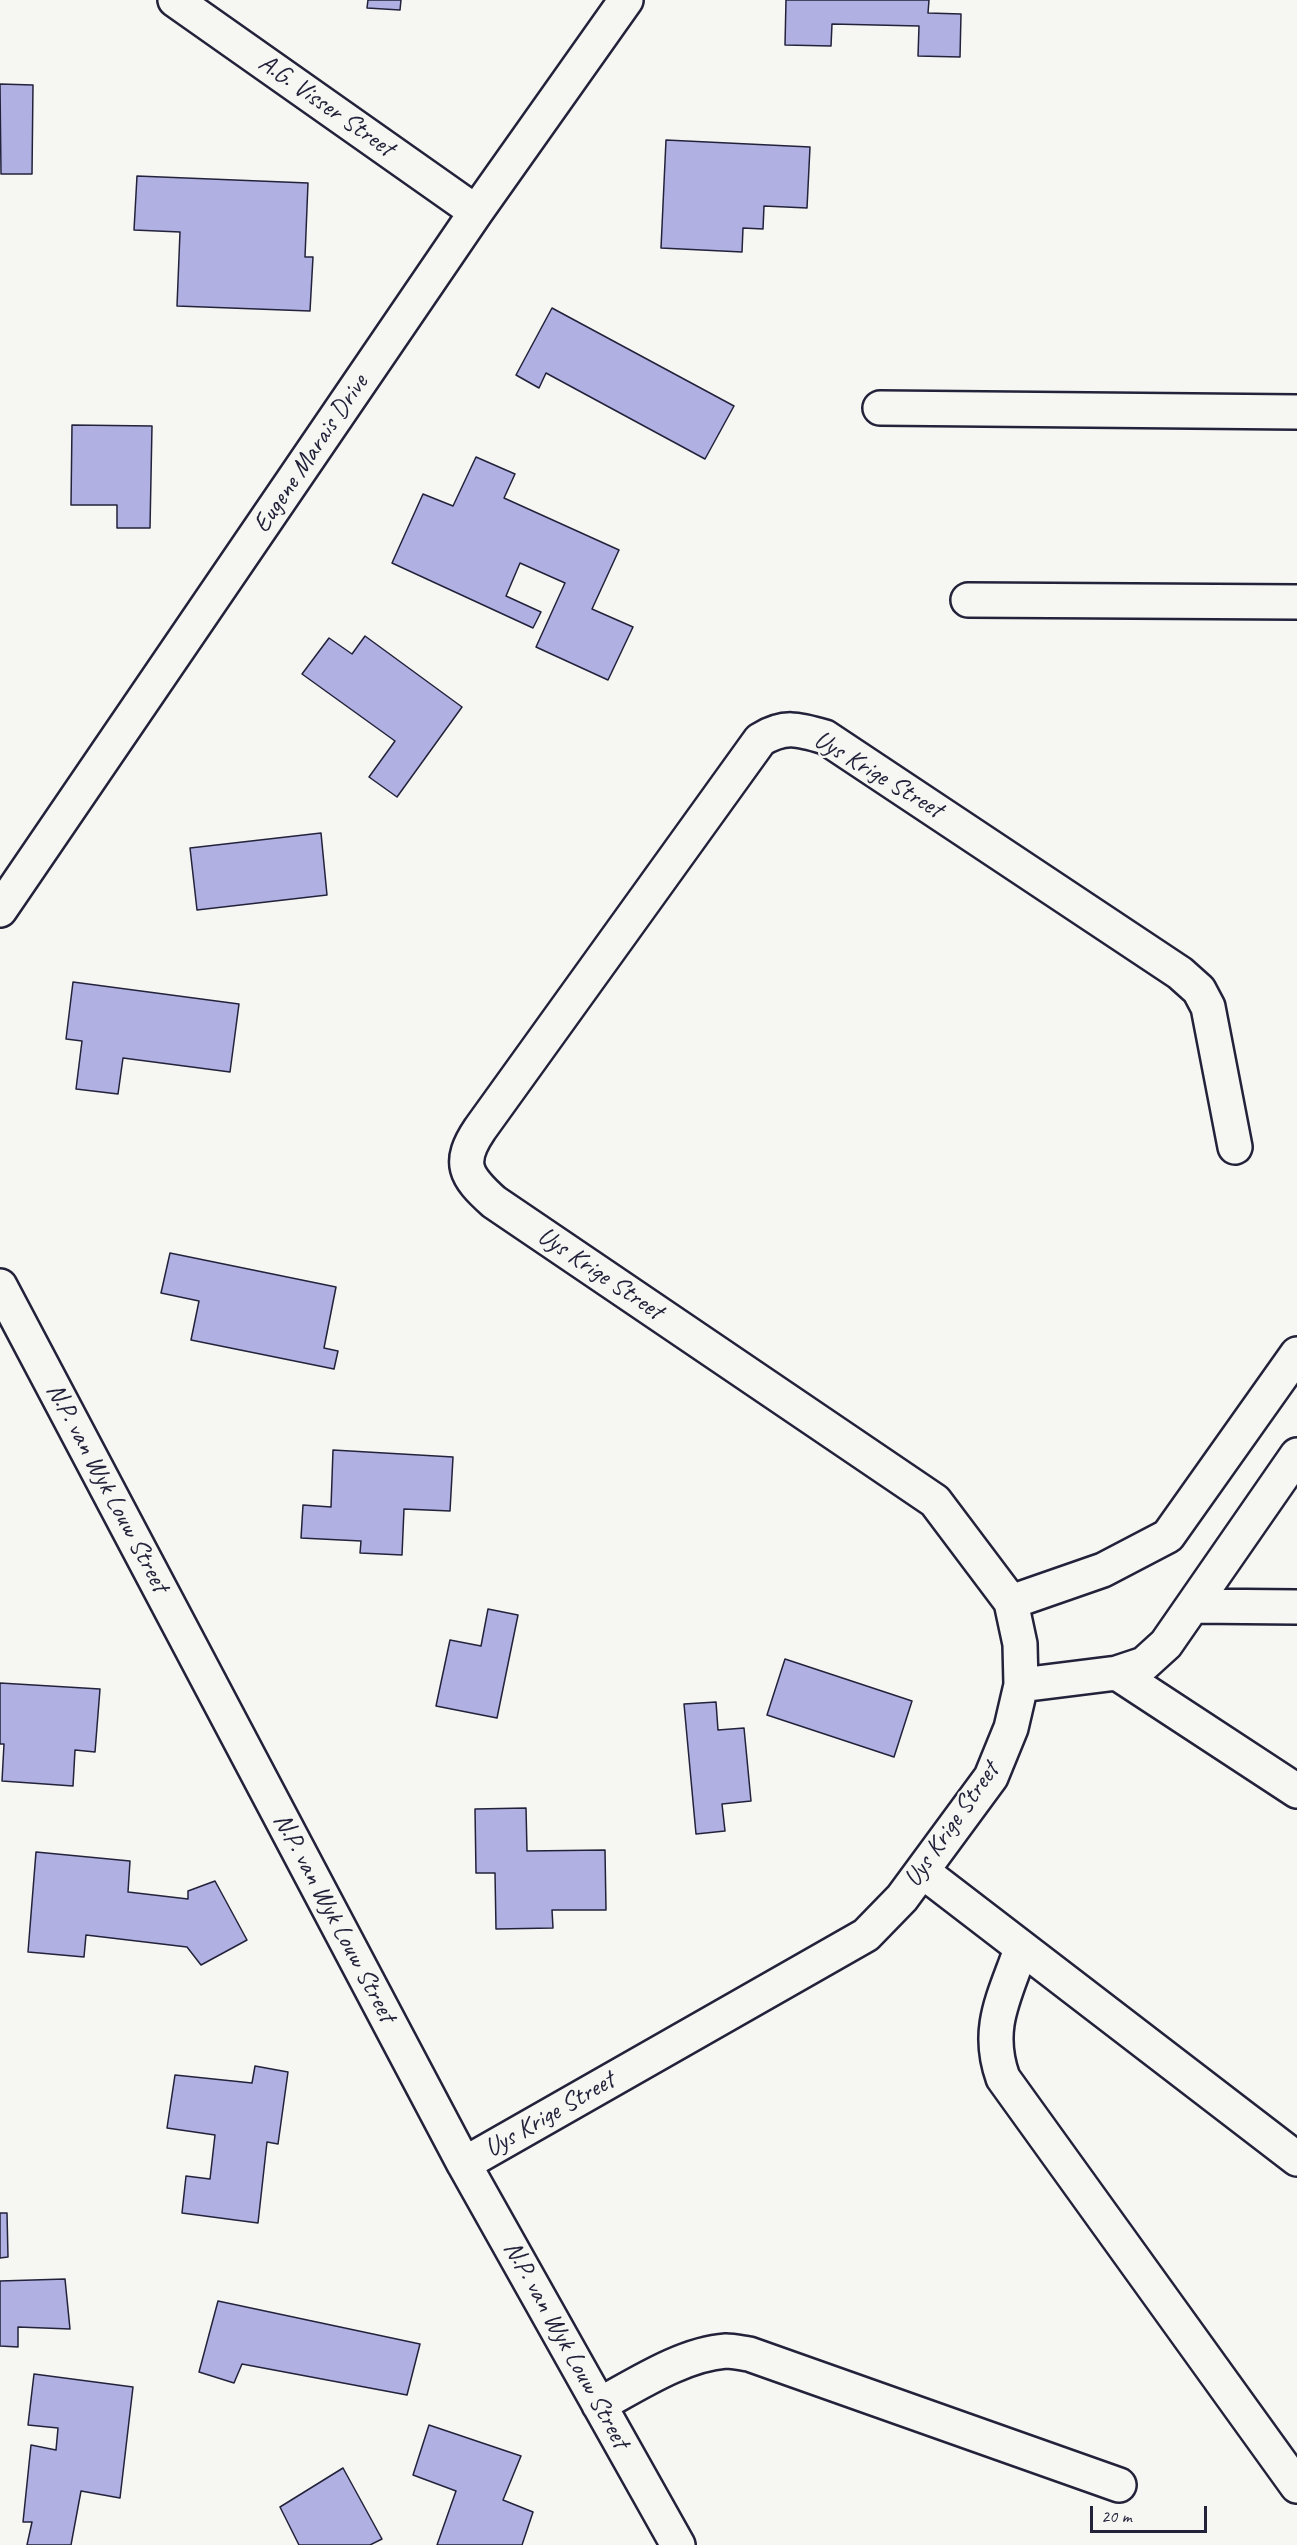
<!DOCTYPE html>
<style>
body{margin:0}
#map{position:relative;width:1297px;height:2545px;overflow:hidden;background:#f6f6f2;font-family:Caveat,sans-serif}
canvas{display:block}
.scale{position:absolute;left:1090px;top:2506px;width:117px;height:27px;box-sizing:border-box;border:3px solid #22223b;border-top:0;padding-left:8px;font-size:18px;line-height:21px;white-space:nowrap;color:#22223b;-webkit-text-stroke:4px #f6f6f2;paint-order:stroke}
</style>
<div id="map">
<canvas width="1297" height="2545"></canvas>
<div class="scale">20 m</div>
</div>
<script>
const ctx = document.querySelector('canvas').getContext('2d');
ctx.lineJoin = 'round';
function fillPath(path, color) { ctx.fillStyle = color; ctx.fill(path, 'evenodd'); }
function stroke(path, color, width, dash) { ctx.strokeStyle = color; ctx.lineWidth = width; ctx.lineCap = dash ? 'butt' : 'round'; ctx.setLineDash(dash || []); ctx.stroke(path); }
function label(font, color, halo, rows, align = 'center') {
  ctx.font = font + ' Caveat,sans-serif'; ctx.lineWidth = 4.5; ctx.setLineDash([]); ctx.textBaseline = 'middle'; ctx.strokeStyle = halo; ctx.fillStyle = color; for (const [text, x, y, turn = 0] of rows) {
    ctx.save(); ctx.translate(x, y); ctx.rotate((+turn || 0) * Math.PI / 180); ctx.textAlign = isNaN(turn) ? turn : align; if (halo) ctx.strokeText(text, 0, 0); ctx.fillText(text, 0, 0); ctx.restore();
  }
}
const building = new Path2D(`
 M368,0H401L400,10L367,8Z
 M786,0H929L928,13L961,14L960,57L918,56L919,26L832,24L831,46L785,45Z
 M0,84L33,85L32,174H1Z
 M666,140L810,147L807,208L764,206L763,229L743,228L742,252L661,248Z
 M137,176L308,183L305,257H313L310,311L177,306L180,232L134,230Z
 M552,308L734,406L705,459L546,373L539,388L516,375Z
 M72,425L152,426L150,528H117V505H71Z
 M476,457L515,474L504,498L619,550L592,609L633,627L608,680L536,647L565,583L520,563L506,596L541,612L533,628L392,563L423,494L453,506Z
 M365,636L462,707L397,797L369,777L395,741L302,674L329,638L352,654Z
 M321,833L327,895L197,910L190,848Z
 M73,982L239,1004L230,1072L123,1058L118,1094L76,1089L82,1041L66,1039Z
 M170,1253L336,1287L324,1348L338,1351L334,1369L191,1340L199,1301L161,1293Z
 M333,1450L453,1457L450,1511L404,1509L402,1555L360,1553L361,1541L301,1538L303,1505L331,1507Z
 M488,1609L518,1615L497,1718L436,1706L450,1640L481,1646Z
 M785,1659L912,1701L894,1757L767,1715Z
 M0,1683L100,1689L95,1752L75,1750L73,1786L2,1781L4,1744H0Z
 M716,1702L718,1730L744,1728L751,1801L722,1804L725,1831L696,1834L684,1704Z
 M526,1808L527,1851L605,1850L606,1910H552L553,1928L496,1929L495,1873H476L475,1809Z
 M36,1852L130,1861L128,1892L188,1899V1891L215,1881L247,1940L201,1965L187,1947L86,1935L84,1957L28,1952Z
 M255,2066L288,2072L278,2144L267,2142L258,2223L182,2213L186,2176L210,2179L215,2135L167,2128L175,2075L252,2083Z
 M0,2213H7L8,2257L0,2258Z
 M65,2279L70,2329L18,2327V2347L0,2346V2281Z
 M218,2301L420,2344L407,2395L242,2364L234,2383L199,2372Z
 M34,2374L133,2387L120,2498L81,2491L71,2545H27L32,2522H23L31,2445L56,2450L58,2428L28,2425Z
 M429,2425L521,2456L503,2500L533,2512L522,2545H437L456,2491L413,2475Z
 M343,2468L382,2539L370,2545H299L280,2507Z`);
fillPath(building, '#b1b0e2');
stroke(building, '#22223b', 1.5);
const minor = new Path2D(`
 M175,0L476,212
 M880,408L1297,412
 M968,600L1297,602
 M0,910L476,212L626,0
 M0,1286L464,2164L678,2545
 M1011,1602L1103,1570L1168,1536L1297,1354
 M1193,1606L1297,1607
 M1117,1673L1297,1791
 M1021,1685L1117,1673L1144,1664L1166,1644L1297,1455
 M922,1871L1297,2159
 M1021,1949C1005,1996 985,2028 1003,2078L1297,2486
 M464,2164L866,1935L902,1898L991,1777L1011,1728L1021,1685L1020,1644L1011,1602L935,1501L494,1202C465,1176 457,1163 480,1129L760,740C784,725 798,729 825,737L1180,973L1199,990L1208,1007L1235,1147
 M599,2405C636,2385 683,2354 726,2351C733,2351 742,2353 749,2354L1119,2485`);
stroke(minor, '#22223b', 38);
stroke(minor, '#f6f6f2', 33);
label('26px', '#22223b', '#f6f6f2', [
 ["A.G. Visser Street",326,106,35],
 ["Eugene Marais Drive",311,454,-56],
 ["Uys Krige Street",878,775,31],
 ["Uys Krige Street",600,1274,34],
 ["N.P. van Wyk Louw Street",107,1488,62],
 ["Uys Krige Street",952,1825,-55],
 ["N.P. van Wyk Louw Street",334,1918,62],
 ["Uys Krige Street",550,2115,-30],
 ["N.P. van Wyk Louw Street",566,2345,61]
]);
</script>
